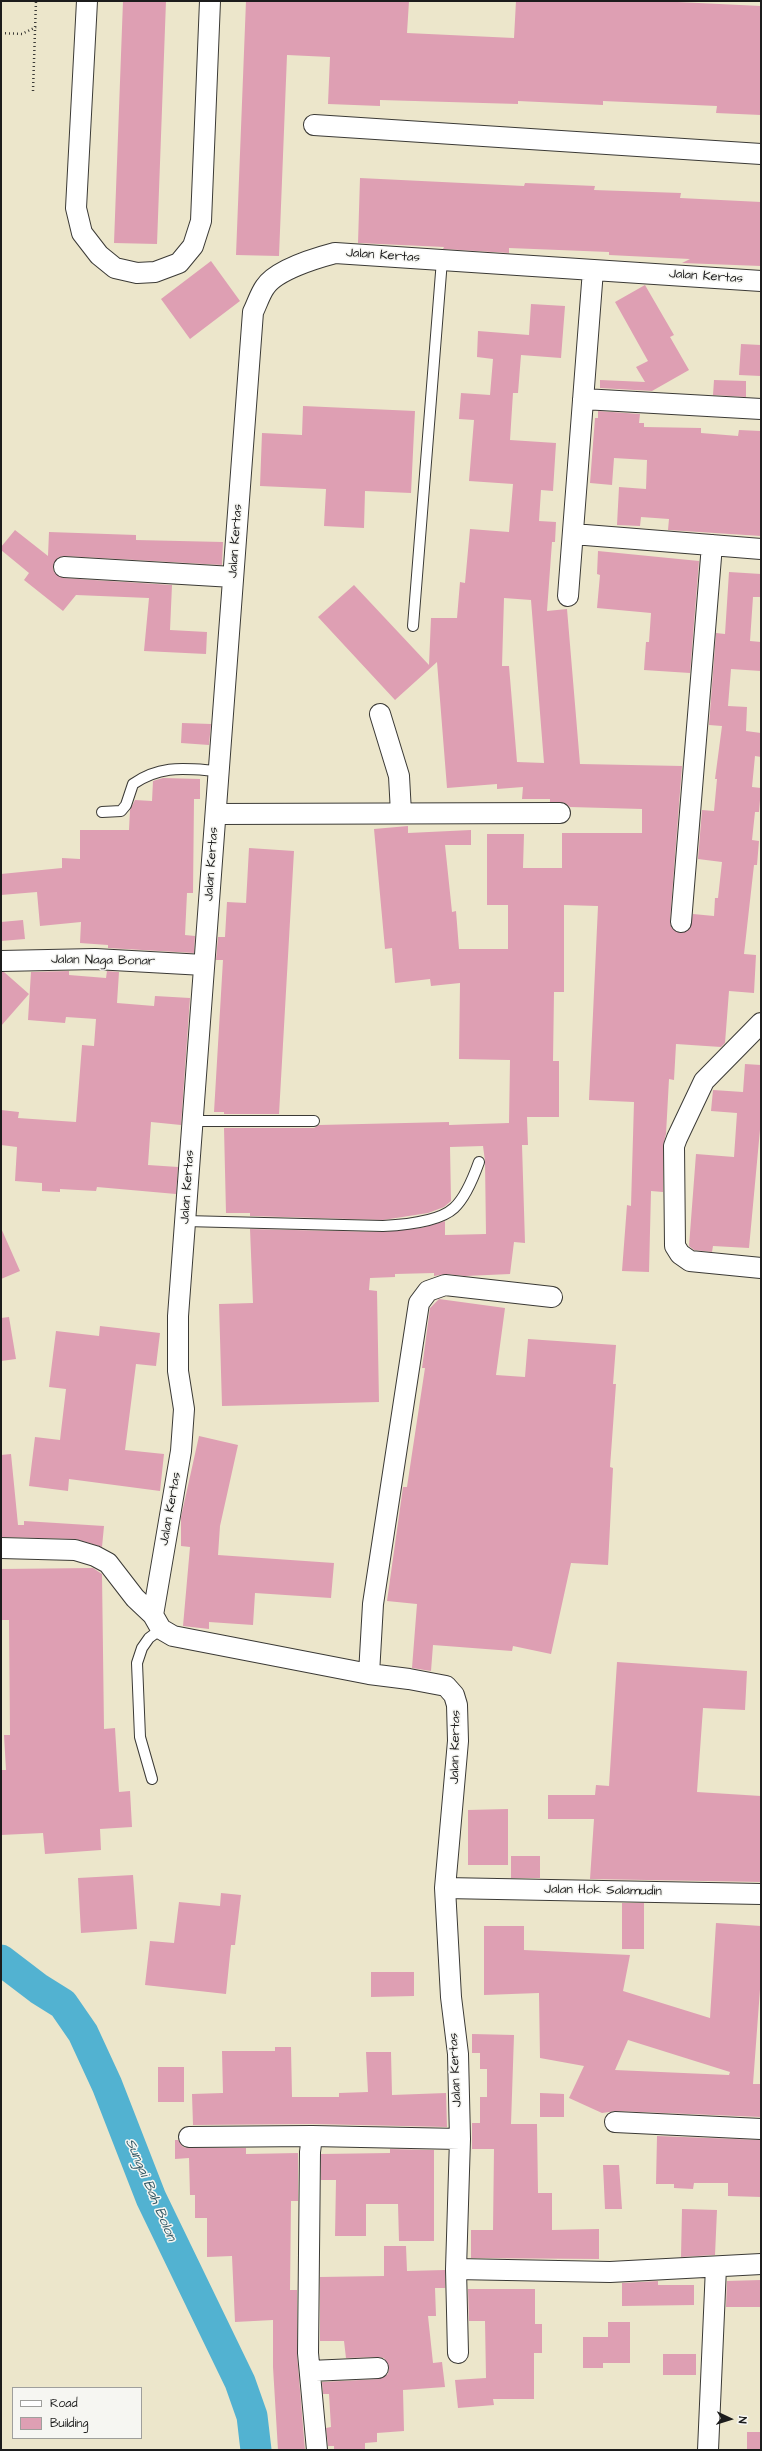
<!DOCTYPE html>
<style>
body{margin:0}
#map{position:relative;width:762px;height:2451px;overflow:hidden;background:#ece6cb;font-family:"Architects Daughter",sans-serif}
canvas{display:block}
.frame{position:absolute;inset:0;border:2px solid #1c1c1c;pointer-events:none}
.legend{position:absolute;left:12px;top:2387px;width:130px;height:52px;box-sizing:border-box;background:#f6f6f2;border:1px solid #9f9f9c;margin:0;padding:5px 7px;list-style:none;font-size:12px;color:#1c1c1c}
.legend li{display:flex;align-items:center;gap:8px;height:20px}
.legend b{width:20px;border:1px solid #9f9f9c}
.north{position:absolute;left:710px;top:2399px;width:40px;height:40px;-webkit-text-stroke:3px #f6f6f2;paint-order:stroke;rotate:94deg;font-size:11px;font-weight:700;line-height:16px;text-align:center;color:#1c1c1c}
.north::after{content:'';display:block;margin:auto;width:14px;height:18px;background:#1c1c1c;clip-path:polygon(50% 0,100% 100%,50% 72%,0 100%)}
</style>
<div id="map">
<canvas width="762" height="2451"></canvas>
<div class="frame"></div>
<ul class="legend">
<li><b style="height:5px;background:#fff"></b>Road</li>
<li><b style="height:11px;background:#de9fb3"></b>Building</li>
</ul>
<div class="north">N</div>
</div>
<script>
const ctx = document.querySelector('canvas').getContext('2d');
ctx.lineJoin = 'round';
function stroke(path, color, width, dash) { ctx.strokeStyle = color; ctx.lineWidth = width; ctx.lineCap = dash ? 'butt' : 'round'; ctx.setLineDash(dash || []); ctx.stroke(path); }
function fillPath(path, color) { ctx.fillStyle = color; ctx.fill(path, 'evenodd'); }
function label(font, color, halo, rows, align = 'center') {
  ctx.font = font + ' "Architects Daughter",sans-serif'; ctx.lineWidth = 3; ctx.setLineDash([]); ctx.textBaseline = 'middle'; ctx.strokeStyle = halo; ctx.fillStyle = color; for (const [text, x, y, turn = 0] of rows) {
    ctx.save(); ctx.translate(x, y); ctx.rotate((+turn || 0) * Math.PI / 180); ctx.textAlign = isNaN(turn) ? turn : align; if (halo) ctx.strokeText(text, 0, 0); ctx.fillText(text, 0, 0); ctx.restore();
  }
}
stroke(new Path2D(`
 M1,1960L39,1989L63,2004L83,2033L107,2085L151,2198L240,2382L252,2416L256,2450`), '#52b2d1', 31);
fillPath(new Path2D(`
 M123,1H166L157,244L114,243Z
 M246,1H409L407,33L514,38L516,1H657L761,6V115L716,113L717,106L603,101V105L518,101V104L380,100V106L328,104L330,57L287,55L279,256L236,255Z
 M360,178L524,186L525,183L595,186L594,190L681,193L680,198L761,202V266L682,263L690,259L609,255V252L509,248V253L443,249L444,247L358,243Z
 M211,261L240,301L190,339L161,299Z
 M645,285L674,335L670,337L689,370L652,391L600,388V380L645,382L636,367L648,361L615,302Z
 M531,304L565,306L561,358L521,355L518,393H513L510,440L556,443L553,491L541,490L539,521L556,522L555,542H552L547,611L567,609L580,764L682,766L670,921L671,927L680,933L690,929L693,914L714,916L715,898H718L722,862L698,859L702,810L714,811L717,779H715L722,726L709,725L716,633L725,634L729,572L761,574V597H753L750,641L761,642V671L731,669L728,706L747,707L746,731L761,733V757L755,756L752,787L761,788L759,812H755L752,840L759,841L757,865H754L744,954L756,955L754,993L729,991L725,1043L721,1047L676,1044L674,1080L669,1079L666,1134L663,1146V1192L651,1191L649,1272L622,1271L627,1205L631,1206L634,1102L589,1100L598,906L564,905V992H554L553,1061H559V1117H527L528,1145H522L525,1243L514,1242L510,1274L465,1276L446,1274L434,1276V1273L395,1274V1277L370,1278L369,1290L377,1291L379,1402L222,1406L219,1304L253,1303L250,1229L383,1232L421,1228L445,1221V1235L486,1234L485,1161L483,1146L450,1147L451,1201L444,1207L428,1213L383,1220L250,1216V1213H226L224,1128H314L319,1125L449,1122V1125L509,1123L510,1060L459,1059L460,983L431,986L430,979L395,983L392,948L385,949L374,829L408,826V833L471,830V845H445L452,912L456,911L459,949H508V905H487V834H524L523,868H562V833H642V809L570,807L565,803L550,802V799H522L523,787L497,789V784L447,788L437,662L395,700L318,617L354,585L429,665L431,618H457L460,582L465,583L470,529L509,532L513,484L469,481L474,420L459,419L461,393L490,395L493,359L477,357L478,331L529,335ZM504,598L531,600L544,763L517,762L509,666H502Z
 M741,344L761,345V376L739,375Z
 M714,380L746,381V397L713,395Z
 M303,406L415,411L411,493L365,491L364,528L324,526L326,489L260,486L262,433L302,435Z
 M598,411L640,414L639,423H644V427L701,428V433L738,436L739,430L761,431V536L668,530L669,519L641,517L640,526L617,525L619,487L646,489L647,460L614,458L612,485L590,483L595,418H598Z
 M15,530L48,556L49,532L136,535V540L223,542L222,565L65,556L59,557L53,566L54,572L63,578L172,585L170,630L207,632L206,654L144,651L149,598L76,595L63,611L24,580L29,573L1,550V547Z
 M598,551L699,561L690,673L644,670L646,642H649L651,613L597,608L600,575L597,574Z
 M182,723L211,724L209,745L181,743Z
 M163,778L200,779V799H194L193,893H187L185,935L195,936L194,953L108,948V945L80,943L81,922L40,926L37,892L1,895V874L62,868V858L80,859V830H129L130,810L135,800L152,801L153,781Z
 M249,848L294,851L279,1114H224V1112H214L223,960H216L218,937H225L227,902L246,903Z
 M23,920L25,939L1,941V922Z
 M69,971V975L106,978L107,971L119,972L117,1003L154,1006L155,996L190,998L181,1125L151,1122L148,1165L178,1167L176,1194L97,1187L96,1191L60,1189V1192L42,1191V1183L15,1181L17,1147L1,1145V1110L19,1112L18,1118L76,1122L82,1045L94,1046L96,1019L66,1017L65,1023L28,1020L31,972Z
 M1,972H4L29,994L1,1026Z
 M745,1064L761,1065V1119L749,1248L713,1246L712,1252L694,1250L689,1246L696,1154L734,1157L737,1113L711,1111L713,1090L743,1092Z
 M1,1228L20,1271L1,1279Z
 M439,1299L505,1308L496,1375L525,1377L528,1339L616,1345L613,1384H616L610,1467L613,1468L608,1565L571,1563L551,1654L513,1646L512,1651L433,1645L431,1671L412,1668L417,1604L387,1601L403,1487H407L413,1447L425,1368H422L430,1308Z
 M9,1317L16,1359L1,1361V1318Z
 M100,1326L160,1333L156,1366L136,1364L125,1450L164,1454L160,1491L69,1479L68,1491L29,1486L35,1437L60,1440L66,1389L49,1387L56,1331L99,1336Z
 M199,1436L238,1445L220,1526L218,1555L334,1563L331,1598L255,1593L253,1625L209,1622V1629L183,1626L190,1547L181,1546V1517Z
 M11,1454L18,1525H24V1521L104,1526L102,1547L76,1539L1,1537V1455Z
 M93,1568L102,1574L104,1729L115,1728L119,1792L130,1791L132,1827L100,1829L101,1850L45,1854L43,1833L1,1835V1770H6L4,1735H10L9,1620H1V1569Z
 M617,1662L747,1671L745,1710L703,1708L697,1792L761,1796V1882L590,1879L594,1819H548V1795H595L596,1785L609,1786Z
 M508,1809V1865H468V1810Z
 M511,1856H540V1878H511Z
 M133,1875L137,1929L81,1933L78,1878Z
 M221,1893L241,1895L235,1945H231L226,1994L145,1985L150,1941L174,1943L179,1902L220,1906Z
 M622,1903H644V1949H622Z
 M716,1923L761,1926V1976L753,2084H761V2117L616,2111L602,2113L569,2098L584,2066L540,2058L539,1993L484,1995V1926H524V1950L630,1955L623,1991L710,2018ZM628,2040L730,2072L729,2075L615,2070Z
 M371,1972H414V1996L371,1997Z
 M472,2034L514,2035L511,2124H537L538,2193H552V2230L599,2229V2259L471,2258V2230H493L494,2149H472V2123H480V2097H487V2069H480V2053H472Z
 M275,2047H291L292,2097H339V2093L368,2092L366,2052H391L392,2095L446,2093L447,2127L312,2124L193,2125L192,2094L223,2093L222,2051H275Z
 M158,2067H184V2102H158Z
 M540,2093L564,2094V2117H540Z
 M657,2136L761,2140V2197L728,2196V2183H694L693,2189L674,2188V2184H656Z
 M175,2140H178L183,2147L189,2148H246V2154L298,2153V2201H291L290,2290H297V2354L305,2450H278L273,2367V2320L235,2322L232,2256L207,2257V2218H195V2195H190L189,2158L175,2159Z
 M390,2149L434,2150V2241H399L398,2204H366V2236H335L336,2180H321V2154L390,2153Z
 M603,2165H619L622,2209H605Z
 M682,2209L717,2210L715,2255L681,2257Z
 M384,2246H406L407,2271L445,2270V2288H435L436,2316H428L433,2363L442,2362L445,2387L403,2390L404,2431L377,2433V2442L365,2443V2450H334V2446H328L326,2428L331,2427L329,2394H323L322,2382L379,2379L388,2374L389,2367L384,2358L378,2357L346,2358L344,2341H320V2277L384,2276Z
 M761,2280V2307H726L727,2281Z
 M658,2281V2285H694V2305L622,2306V2283Z
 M468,2289H535V2324H542V2353H534V2399H493L494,2405L458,2408L455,2380L486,2378L485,2321H469Z
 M608,2322H630V2363H603V2368H583V2337H608Z
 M663,2354H696V2375H663Z
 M747,2432H761V2450H747Z`), '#de9fb3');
const service = new Path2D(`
 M413,626L442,260
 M102,812L121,811L126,805L133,784C162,764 186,769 219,771
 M193,1121H314
 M185,1221L383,1226C403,1225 439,1222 454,1208C465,1198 474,1176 479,1162
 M152,1779L140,1737L137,1663L142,1648L149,1638L161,1629`);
const minor = new Path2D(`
 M87,1L76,208L82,233L99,255L115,268L137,273L155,272L179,263L193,246L201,221L210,1
 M314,125L761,154
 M583,399L761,409
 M573,534L761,549
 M64,567L233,577
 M568,596L593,270
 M380,714L399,776L401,813
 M216,814L560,813
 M681,922L712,545
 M1,961L95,959L204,965
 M761,1023L704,1081L677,1138L674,1146L675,1246L680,1254L690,1261L761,1268
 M1,1548L75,1550L95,1556L108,1563L135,1598L153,1615
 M369,1674L373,1604L419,1303L428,1291L445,1285L552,1297
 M445,1888L761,1894
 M615,2122L761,2129
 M189,2137L312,2136
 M456,2269L610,2272L761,2264
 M458,2353L456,2269L460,2139L458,2054L451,1997L445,1888L458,1741L457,1705L454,1695L446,1686L409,1679L369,1674L173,1636L161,1629L153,1615L181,1451L184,1409L178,1371V1316L253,312C257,304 260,294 265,287C276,270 316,258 335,253L761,281
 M310,2371L378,2368
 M317,2450L308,2353L310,2152L312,2136L460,2139
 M708,2450L716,2267`);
stroke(service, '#3b3a36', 12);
stroke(minor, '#3b3a36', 22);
stroke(new Path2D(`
 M1,33L22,34L36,27
 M33,91L36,1`), '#3b3a36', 2.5, [1, 3]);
stroke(service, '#fff', 10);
stroke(minor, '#fff', 20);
label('13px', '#1c1c1c', '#f6f6f2', [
 ["Jalan Kertas",383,256,4],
 ["Jalan Kertas",706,277,4],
 ["Jalan Kertas",236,541,-86],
 ["Jalan Kertas",212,864,-86],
 ["Jalan Naga Bonar",103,961,1],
 ["Jalan Kertas",188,1187,-86],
 ["Jalan Kertas",171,1509,-80],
 ["Jalan Kertas",456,1747,-89],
 ["Jalan Hok Salamudin",603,1891,1],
 ["Jalan Kertas",456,2070,-93]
]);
label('italic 14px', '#325864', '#f6f6f2', [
 ["Sungai Bah Bolon",150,2190,67]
]);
</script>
